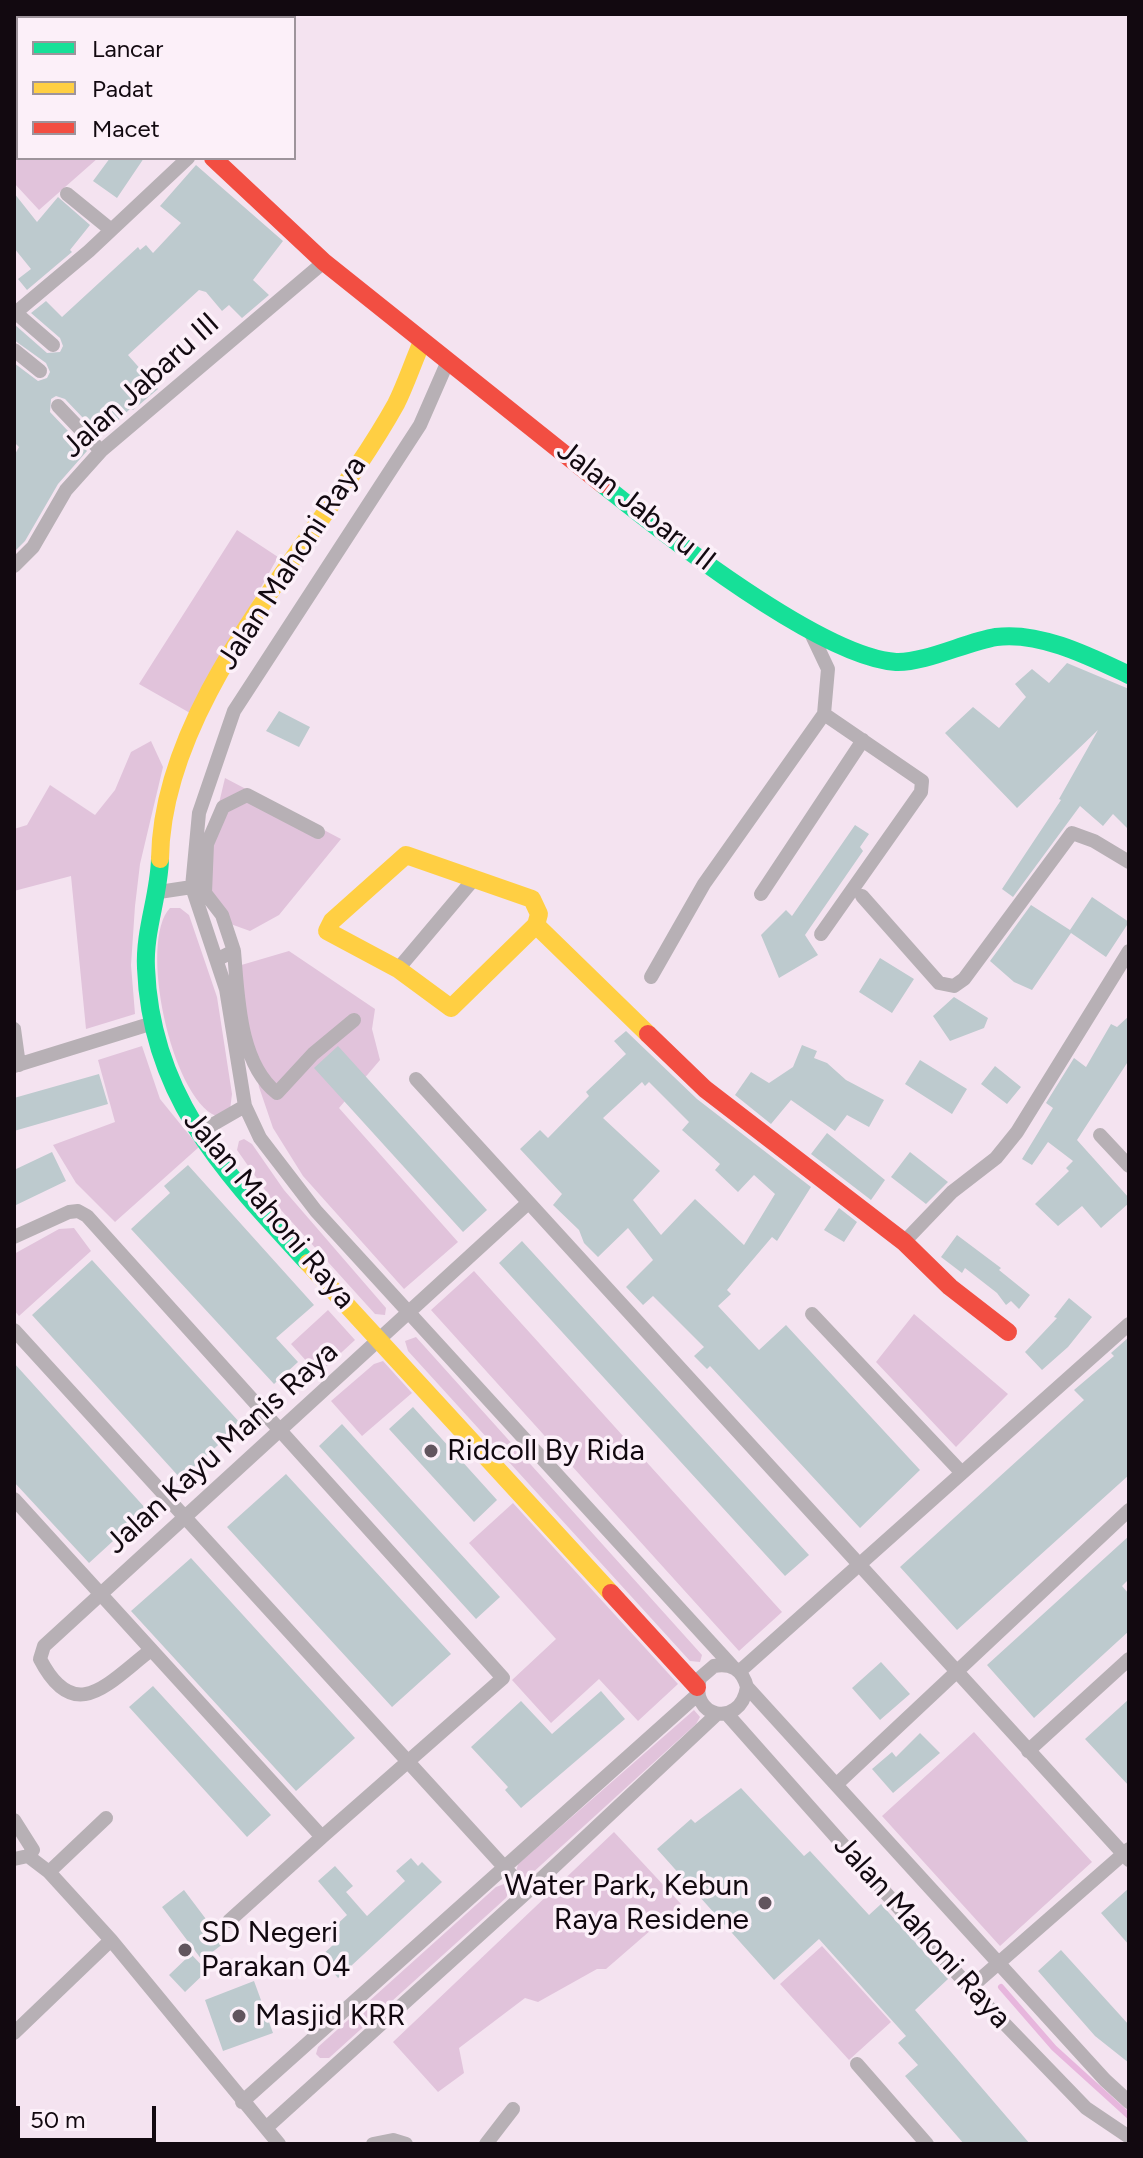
<!DOCTYPE html>
<style>
body{margin:0}
#map{position:relative;width:1143px;height:2158px;overflow:hidden;background:#f4e3f0;font-family:Figtree,sans-serif}
canvas{display:block}
.frame{position:absolute;inset:0;border:16px solid #120910;pointer-events:none}
.legend{position:absolute;left:16px;top:16px;width:280px;height:144px;box-sizing:border-box;background:#fcf0f9;border:2px solid #9e949c;margin:0;padding:10px 14px;list-style:none;font-size:24px;color:#120910}
.legend li{display:flex;align-items:center;gap:16px;height:40px}
.legend b{width:40px;border:2px solid #9e949c}
.scale{position:absolute;left:16px;top:2106px;width:140px;height:36px;box-sizing:border-box;border:4px solid #120910;border-top:0;padding-left:10px;font-size:24px;line-height:28px;white-space:nowrap;color:#120910;-webkit-text-stroke:6px #fcf0f9;paint-order:stroke}
</style>
<div id="map">
<canvas width="1143" height="2158"></canvas>
<div class="frame"></div>
<ul class="legend">
<li><b style="height:10px;background:#16e098"></b>Lancar</li>
<li><b style="height:10px;background:#ffcf43"></b>Padat</li>
<li><b style="height:10px;background:#f24e42"></b>Macet</li>
</ul>
<div class="scale">50 m</div>
</div>
<script>
const ctx = document.querySelector('canvas').getContext('2d');
ctx.lineJoin = 'round';
function fillPath(path, color) { ctx.fillStyle = color; ctx.fill(path, 'evenodd'); }
function stroke(path, color, width, dash) { ctx.strokeStyle = color; ctx.lineWidth = width; ctx.lineCap = dash ? 'butt' : 'round'; ctx.setLineDash(dash || []); ctx.stroke(path); }
function label(font, color, halo, rows, align = 'center') {
  ctx.font = font + ' Figtree,sans-serif'; ctx.lineWidth = 7; ctx.setLineDash([]); ctx.textBaseline = 'middle'; ctx.strokeStyle = halo; ctx.fillStyle = color; for (const [text, x, y, turn = 0] of rows) {
    ctx.save(); ctx.translate(x, y); ctx.rotate((+turn || 0) * Math.PI / 180); ctx.textAlign = isNaN(turn) ? turn : align; if (halo) ctx.strokeText(text, 0, 0); ctx.fillText(text, 0, 0); ctx.restore();
  }
}
fillPath(new Path2D(`
 M14,104L18,105V158H98L39,210L14,183Z
 M237,530L278,557L190,713L139,684Z
 M151,741L163,767L140,864L135,906L131,965L135,1014L86,1029L71,876L14,891V829L27,825L50,785L95,815L115,790L131,752Z
 M225,778L341,839L279,915L250,931L225,922L207,889L210,841Z
 M170,908H180L189,915L217,997L232,1094L230,1110L216,1116C171,1097 138,941 170,908Z
 M289,951L375,1009L372,1029L380,1060L339,1108L458,1242L404,1289L303,1176L273,1128L259,1087L238,966Z
 M142,1046L160,1099L199,1147L115,1222L76,1183L53,1145L115,1122L98,1060Z
 M244,1139L252,1144L284,1190L386,1308L385,1315L375,1314L272,1200L237,1150L239,1141Z
 M74,1228L91,1251L19,1316L14,1310V1254L59,1229Z
 M474,1271L782,1612L739,1651L431,1310Z
 M328,1310L355,1340L318,1374L291,1344Z
 M914,1314L1008,1394L956,1447L876,1362Z
 M416,1337L702,1655L700,1662L690,1661L408,1351L405,1341Z
 M383,1361L412,1393L362,1436L331,1401L374,1364Z
 M513,1503L678,1684L638,1721L599,1679L551,1723L512,1680L556,1639L469,1543Z
 M694,1710L700,1717L696,1724L529,1876L523,1878L516,1872L518,1864Z
 M974,1732L1092,1862L1000,1946L882,1816Z
 M614,1832L681,1904L606,1969H597L538,2002L525,1998L459,2048L464,2073L438,2092L393,2042Z
 M504,1884L510,1890L506,1898L329,2058H320L316,2054L318,2047L496,1887Z
 M822,1946L891,2022L849,2060L780,1984Z`), '#e1c3db');
stroke(new Path2D(`
 M1001,1987L1054,2048L1129,2116`), '#e7b6dd', 6);
fillPath(new Path2D(`
 M110,158H144L117,198L93,181Z
 M196,165L283,241L253,280L269,295L242,318L229,305L222,311L206,292L199,290L128,355L158,389L133,410L131,408L101,437L65,399L56,396L51,399L50,412L87,451L58,484L25,541L14,552V456L19,447L14,442V363L38,381L47,378L50,372L46,363L14,340V324L47,353L60,352L63,346L60,338L31,313L46,301L62,317L138,247L140,250L146,245L153,253L181,223L160,206Z
 M14,193L37,222L58,197L90,225L70,250L72,252L27,290L18,279L31,269L14,248Z
 M1067,663L1129,689V830L1113,814L1103,826L1080,806L1013,897L1002,889L1061,800L1059,799L1098,730L1017,808L945,733L973,707L999,728L1026,697L1015,684L1032,669L1049,683Z
 M279,711L310,727L299,747L266,731Z
 M855,825L869,834L860,847L863,851L805,935L818,955L779,978L761,935L786,910L792,916Z
 M1092,897L1129,922L1106,957L1071,933L1032,990L1014,982L990,961L1031,905L1070,930Z
 M880,958L914,979L892,1013L859,992Z
 M954,997L988,1018L984,1028L950,1041L933,1016Z
 M1129,1016V1060L1077,1140L1129,1198V1203L1101,1228L1082,1206L1058,1226L1035,1204L1069,1171L1066,1168L1073,1161L1048,1142L1032,1165L1022,1159L1053,1108L1046,1103L1074,1058L1086,1067L1111,1024L1117,1027Z
 M626,1031L697,1099L811,1187L777,1241L772,1237L727,1290L731,1294L718,1306L759,1350L786,1325L920,1470L860,1528L710,1366L707,1369L694,1356L704,1347L653,1296L643,1305L626,1287L653,1260L628,1228L598,1257L584,1243L579,1230L553,1205L562,1194L520,1149L540,1130L548,1138L589,1096L586,1092L626,1054L614,1041ZM642,1082L645,1086L649,1082L689,1122L682,1130L720,1164L715,1170L738,1192L754,1175L775,1194L744,1245L695,1199L661,1235L633,1200L660,1171L603,1118Z
 M802,1045L817,1051L814,1058L827,1063L846,1080L884,1100L869,1127L847,1115L835,1131L791,1100L771,1124L735,1095L751,1072L769,1083L793,1067Z
 M338,1046L487,1210L463,1232L314,1068Z
 M920,1060L967,1089L952,1114L905,1084Z
 M995,1066L1021,1087L1007,1104L981,1084Z
 M99,1074L108,1104L14,1131V1098Z
 M827,1133L885,1180L871,1200L811,1154Z
 M52,1152L66,1181L14,1206V1170Z
 M910,1152L948,1182L926,1204L891,1177Z
 M188,1165L314,1305L276,1338L298,1362L274,1384L131,1229L170,1193L164,1186Z
 M839,1208L857,1222L844,1242L824,1230Z
 M957,1235L1001,1268L999,1270L1030,1295L1019,1309L1011,1301L1006,1305L997,1293L965,1268L962,1273L941,1257Z
 M522,1241L809,1555L785,1576L499,1263Z
 M92,1260L241,1424L181,1479L32,1315Z
 M1069,1298L1092,1317L1068,1347L1042,1370L1025,1352L1057,1318L1054,1317Z
 M1129,1337V1475L957,1630L900,1567L1084,1400L1074,1390L1114,1356L1111,1353Z
 M14,1363L147,1510L89,1563L14,1482Z
 M413,1407L497,1500L474,1522L389,1429Z
 M342,1424L500,1597L476,1619L319,1446Z
 M286,1474L451,1654L392,1707L227,1527Z
 M1129,1536V1579L1122,1586L1129,1594V1631L1034,1718L987,1665Z
 M191,1558L355,1738L296,1791L131,1611Z
 M881,1662L910,1694L880,1720L852,1688Z
 M153,1686L271,1815L247,1837L129,1707Z
 M601,1691L625,1719L521,1808L505,1790L508,1787L471,1747L521,1701L552,1734Z
 M1129,1699V1786L1085,1739Z
 M920,1733L940,1753L893,1793L872,1769L892,1752L896,1757Z
 M741,1788L804,1856L810,1851L869,1915L881,1904L948,1979L915,2010L1030,2144H964L905,2076L918,2065L898,2043L906,2036L819,1939L774,1980L657,1849L691,1819L695,1823Z
 M411,1858L418,1866L422,1862L442,1882L338,1978L320,1957L333,1945L328,1939L336,1932L333,1928L347,1915L318,1881L335,1866L353,1886L346,1892L367,1916L405,1881L396,1871Z
 M1129,1888V1945L1101,1913Z
 M184,1890L224,1943L202,1960L162,1907Z
 M1061,1950L1129,2025V2063L1095,2036L1038,1971Z
 M191,1954L207,1971L185,1992L169,1975Z
 M254,1981L273,2033L223,2051L205,2000Z`), '#bdcace');
stroke(new Path2D(`
 M139,14L141,18
 M67,194L110,229
 M16,313L53,345
 M14,314L89,251L188,158
 M14,350L40,371
 M448,361L420,425L234,711L199,813L192,887L226,989L245,1106L260,1138L316,1211L732,1666
 M58,406L101,451
 M14,566L33,547L66,490L101,451L324,262
 M809,629L828,669L824,714L922,781L921,792L821,934
 M159,892L192,887
 M761,894L863,740
 M862,896L939,983L954,986L964,979L1072,833L1094,841L1129,862
 M234,951C238,997 239,1063 277,1093L313,1054L354,1020
 M218,959L234,951L222,915L205,893L207,844L223,807L247,795L318,832
 M398,969L473,880
 M651,977L704,884L824,714
 M14,1029L19,1065
 M14,1066L153,1023
 M416,1079L1129,1860
 M198,1133L245,1106
 M1100,1135L1129,1166
 M14,1237L69,1212L78,1211L87,1216L503,1678L322,1837L14,1499
 M904,1242L952,1192L996,1158L1017,1132L1129,951
 M812,1314L962,1473
 M14,1330L527,1892
 M151,1650C109,1682 75,1727 40,1659L44,1646L528,1203
 M740,1671L1129,1324
 M747,1687C740,1730 688,1717 700,1678L714,1666C731,1663 742,1669 747,1687L1105,2080L1129,2102
 M727,1714L970,1988L1086,2108L1129,2137
 M1028,1751L1129,1659
 M838,1783L1129,1510
 M14,1820L33,1850L28,1856
 M14,1859L28,1856L49,1872L111,1940L279,2144
 M49,1872L106,1818
 M229,1921L322,1837
 M970,1988L1129,1849
 M14,2033L111,1940
 M857,2064L927,2144
 M242,2102L697,1695
 M266,2128L527,1892L717,1714
 M373,2144L393,2140L406,2144
 M486,2144L513,2109`), '#b7b0b5', 14);
stroke(new Path2D(`
 M602,484C663,533 821,657 896,662C925,663 966,642 996,637C1040,631 1091,657 1129,675
 M160,859C159,896 144,931 146,968C151,1097 225,1173 308,1263`), '#16e098', 18);
stroke(new Path2D(`
 M160,859C162,696 320,541 396,404C406,384 413,362 422,342
 M536,925L539,914L532,899L406,855L332,921L327,931L398,969L451,1008L536,925L648,1034
 M308,1263L611,1593`), '#ffcf43', 18);
stroke(new Path2D(`
 M213,158L324,262L602,484
 M648,1034L705,1089L904,1242L950,1287L1008,1332
 M611,1593L697,1687`), '#f24e42', 18);
for (const [x, y, r, color] of [
 [431,1451,8,"#61555e"],
 [765,1903,8,"#61555e"],
 [185,1950,8,"#61555e"],
 [239,2016,8,"#61555e"]
]) { const dot = new Path2D(); dot.arc(x, y, r, 0, 2 * Math.PI); ctx.fillStyle = color; ctx.fill(dot); stroke(dot, '#fcf0f9', 3); }
label('30px', '#120910', '#fcf0f9', [
 ["Jalan Jabaru III",141,386,-42],
 ["Jalan Jabaru II",636,506,38],
 ["Jalan Mahoni Raya",292,563,-57],
 ["Jalan Mahoni Raya",269,1210,50],
 ["Jalan Kayu Manis Raya",222,1448,-42],
 ["Jalan Mahoni Raya",922,1932,48]
]);
label('30px', '#120910', '#fcf0f9', [
 ["Ridcoll By Rida",447,1451],
 ["Water Park, Kebun",749,1886,"right"],
 ["Raya Residene",749,1920,"right"],
 ["SD Negeri",201,1933],
 ["Parakan 04",201,1967],
 ["Masjid KRR",255,2016]
], 'left');
</script>
